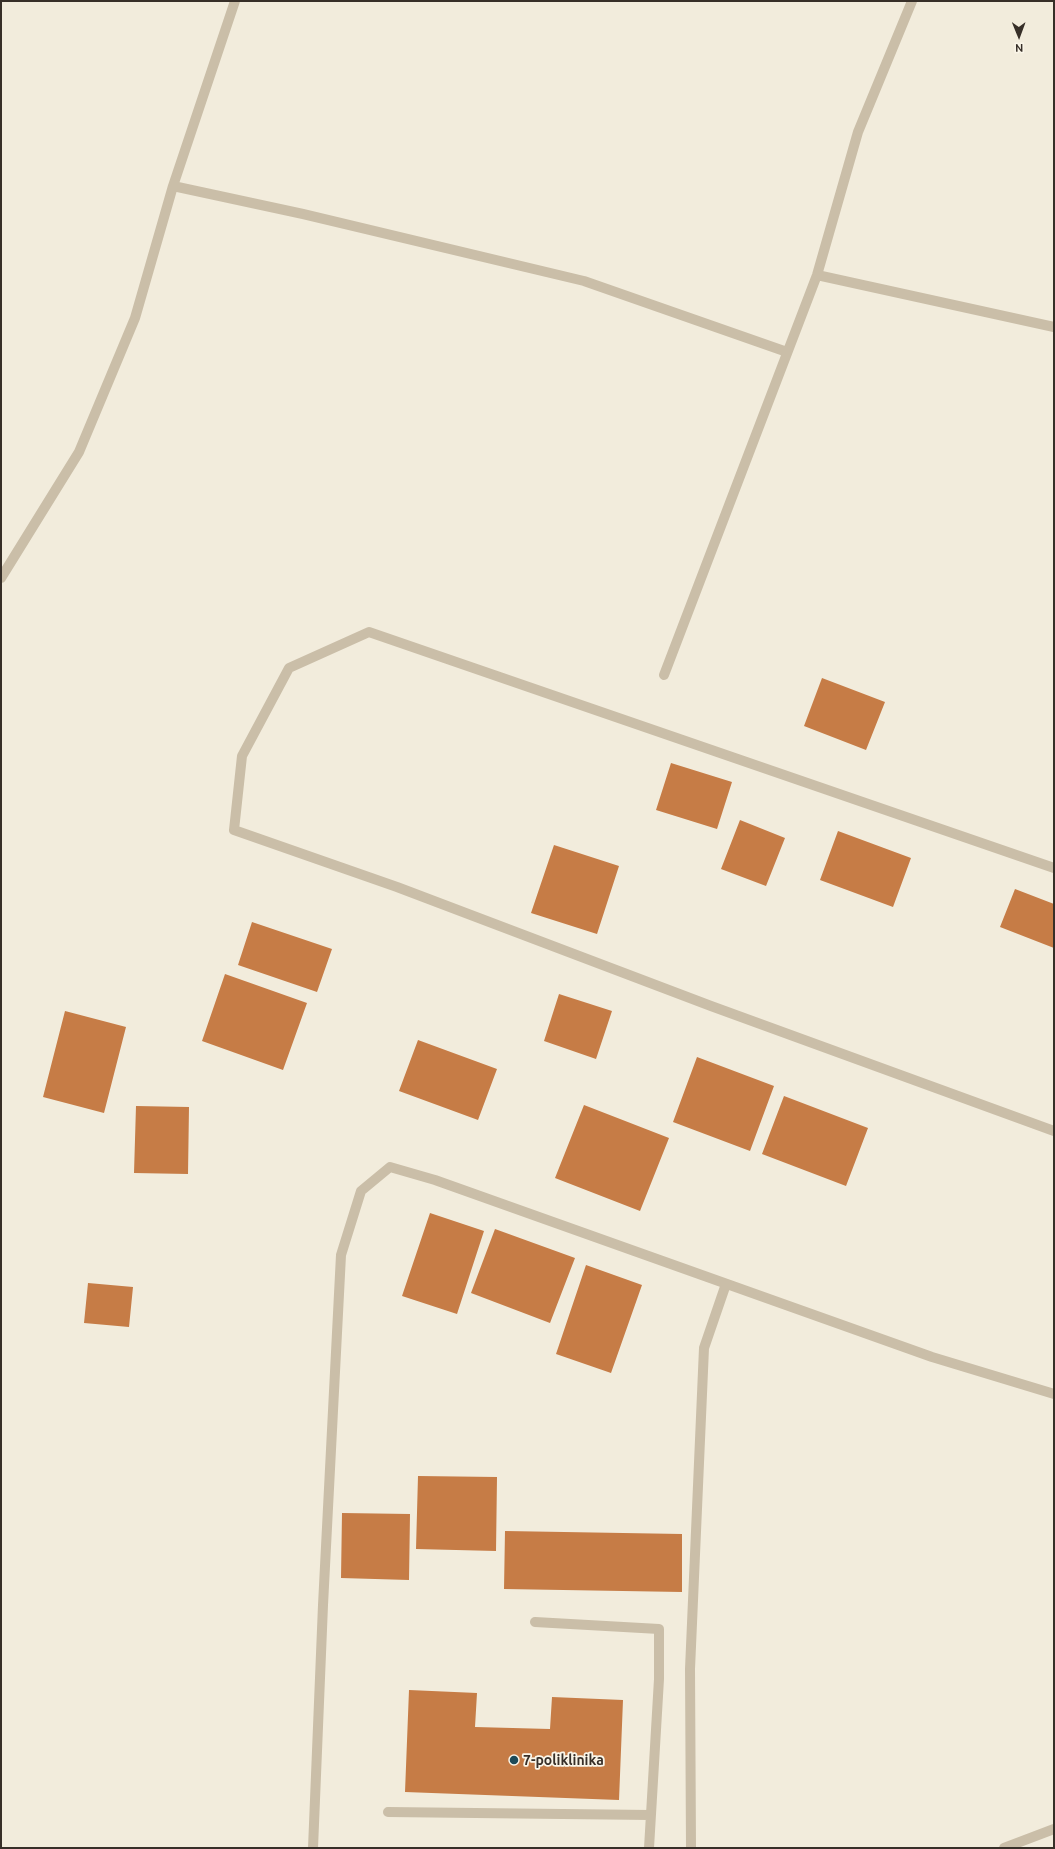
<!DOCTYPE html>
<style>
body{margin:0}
#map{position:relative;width:1055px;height:1849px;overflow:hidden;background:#f2ecdc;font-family:Ubuntu,sans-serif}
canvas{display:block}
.frame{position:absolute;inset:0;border:2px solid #372f28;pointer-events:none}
.north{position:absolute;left:999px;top:16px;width:40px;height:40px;-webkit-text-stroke:3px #faf5e8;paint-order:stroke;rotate:179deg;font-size:11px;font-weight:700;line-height:16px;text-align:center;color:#372f28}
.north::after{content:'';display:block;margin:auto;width:14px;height:18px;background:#372f28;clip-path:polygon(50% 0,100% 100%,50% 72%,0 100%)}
</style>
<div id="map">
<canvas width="1055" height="1849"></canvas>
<div class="frame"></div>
<div class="north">N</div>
</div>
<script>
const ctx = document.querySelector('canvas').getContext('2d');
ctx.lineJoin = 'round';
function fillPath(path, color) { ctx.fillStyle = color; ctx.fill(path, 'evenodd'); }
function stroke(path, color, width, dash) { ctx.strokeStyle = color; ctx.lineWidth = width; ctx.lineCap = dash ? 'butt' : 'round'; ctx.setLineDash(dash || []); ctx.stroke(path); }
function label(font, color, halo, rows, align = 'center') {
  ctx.font = font + ' Ubuntu,sans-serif'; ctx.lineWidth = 3.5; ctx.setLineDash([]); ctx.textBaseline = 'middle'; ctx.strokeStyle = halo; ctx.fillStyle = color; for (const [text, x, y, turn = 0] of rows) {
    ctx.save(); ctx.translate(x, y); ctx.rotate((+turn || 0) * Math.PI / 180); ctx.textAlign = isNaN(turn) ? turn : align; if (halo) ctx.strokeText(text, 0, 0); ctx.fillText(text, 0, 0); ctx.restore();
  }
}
fillPath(new Path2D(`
 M822,678L885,702L866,750L804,726Z
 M671,763L732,782L717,829L656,810Z
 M740,820L785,838L766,886L721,869Z
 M838,831L911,858L893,907L820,880Z
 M554,845L619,866L597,934L531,913Z
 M1015,889L1054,904V948L1000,927Z
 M252,922L332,949L317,992L238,965Z
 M225,974L307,1003L283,1070L202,1041Z
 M559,994L612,1011L596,1059L544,1041Z
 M65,1011L126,1027L104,1113L43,1097Z
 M418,1040L497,1069L478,1120L399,1091Z
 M697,1057L774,1086L750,1151L673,1122Z
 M784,1096L868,1128L846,1186L762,1154Z
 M584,1105L669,1138L640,1211L555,1178Z
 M136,1106L189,1107L188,1174L134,1173Z
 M430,1213L484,1231L457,1314L402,1296Z
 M495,1229L575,1258L550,1323L471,1293Z
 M586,1265L642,1285L611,1373L556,1354Z
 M88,1283L133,1287L129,1327L84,1323Z
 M418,1476L497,1477L496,1551L416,1549Z
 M342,1513L410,1514L409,1580L341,1578Z
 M505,1531L682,1534V1592L504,1589Z
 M409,1690L477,1693L475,1727L550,1729L552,1697L623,1700L619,1800L405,1792Z`), '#c67c46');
stroke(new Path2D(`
 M1054,868L369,632L289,668L242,756L234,830L397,887L711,1006L1054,1131
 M535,1622L659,1629V1679L649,1848
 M388,1812L650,1815
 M313,1848L323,1605L341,1255L361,1191L390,1167L435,1180L932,1357L1054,1394
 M691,1848L690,1669L704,1348L726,1284`), '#cabea8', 10);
stroke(new Path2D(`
 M173,186L303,214L584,281L787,352
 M817,275L1054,327
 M1,578L79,452L135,318L173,186L235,1
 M664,675L817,275L858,132L912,1`), '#cabea8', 10);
stroke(new Path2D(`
 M1004,1848L1054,1829`), '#cabea8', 10);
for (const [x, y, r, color] of [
 [514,1760,5,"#1d4a58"]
]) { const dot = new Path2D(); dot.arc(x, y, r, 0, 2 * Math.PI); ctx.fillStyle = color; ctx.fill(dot); stroke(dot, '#faf5e8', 1.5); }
label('bold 14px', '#372f28', '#faf5e8', [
 ["7-poliklinika",523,1760]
], 'left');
</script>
